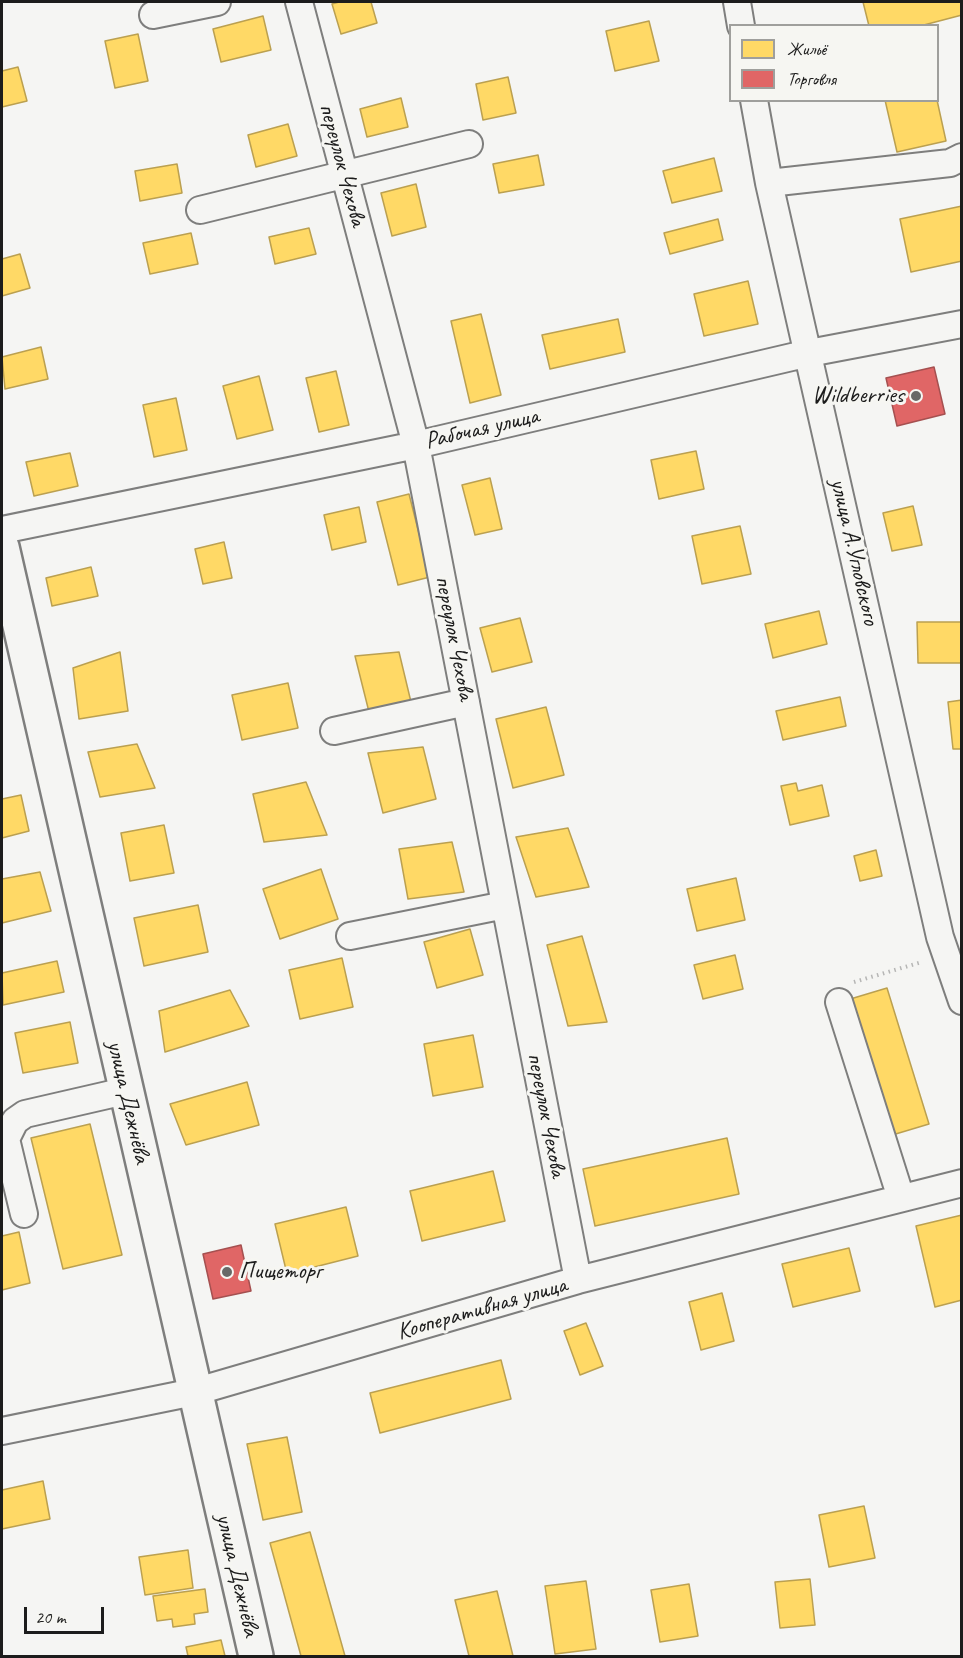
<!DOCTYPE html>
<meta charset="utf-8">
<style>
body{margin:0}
#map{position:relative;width:963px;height:1658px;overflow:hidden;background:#f5f5f3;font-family:Caveat,sans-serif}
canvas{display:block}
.frame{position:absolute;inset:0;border:3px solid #1c1c1c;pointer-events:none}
.legend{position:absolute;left:729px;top:24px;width:210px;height:78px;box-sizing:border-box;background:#f6f6f2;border:2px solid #9f9f9c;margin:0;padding:8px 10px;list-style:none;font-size:18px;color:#1c1c1c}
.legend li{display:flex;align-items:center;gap:12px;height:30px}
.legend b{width:30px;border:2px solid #9f9f9c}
.scale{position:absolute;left:24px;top:1607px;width:80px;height:27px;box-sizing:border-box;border:3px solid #1c1c1c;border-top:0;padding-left:8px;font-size:18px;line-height:21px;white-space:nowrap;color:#1c1c1c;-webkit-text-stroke:4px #f6f6f2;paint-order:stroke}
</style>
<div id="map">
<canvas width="963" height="1658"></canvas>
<div class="frame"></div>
<ul class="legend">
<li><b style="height:16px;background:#ffd966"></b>Жильё</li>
<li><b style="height:16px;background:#e06666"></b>Торговля</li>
</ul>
<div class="scale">20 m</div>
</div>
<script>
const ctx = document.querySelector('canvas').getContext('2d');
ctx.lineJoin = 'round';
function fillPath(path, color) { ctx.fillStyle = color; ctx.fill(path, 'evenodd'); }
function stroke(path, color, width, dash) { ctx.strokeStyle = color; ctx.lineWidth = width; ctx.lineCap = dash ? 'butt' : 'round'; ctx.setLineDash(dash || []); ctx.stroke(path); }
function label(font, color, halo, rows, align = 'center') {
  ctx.font = font + ' Caveat,sans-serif'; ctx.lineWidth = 6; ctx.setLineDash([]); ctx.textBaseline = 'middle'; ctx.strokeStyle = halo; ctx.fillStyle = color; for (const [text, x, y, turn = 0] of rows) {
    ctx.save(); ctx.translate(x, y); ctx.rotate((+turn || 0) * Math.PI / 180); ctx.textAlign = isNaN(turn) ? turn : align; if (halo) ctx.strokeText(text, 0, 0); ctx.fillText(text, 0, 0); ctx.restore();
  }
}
const homes = new Path2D(`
 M339,2H371L377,23L341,34L332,4Z
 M863,2H962V15L920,26H869Z
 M263,16L271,50L221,62L213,29Z
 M649,21L659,61L615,71L606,31Z
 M138,34L148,81L115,88L105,41Z
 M18,67L27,101L2,107V71Z
 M508,77L516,113L483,120L476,84Z
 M401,98L408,127L367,137L360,109Z
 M885,100H937L946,141L897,152Z
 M288,124L297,156L256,167L248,135Z
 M538,155L544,185L499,193L493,164Z
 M714,158L722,191L672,203L663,171Z
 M177,164L182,193L140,201L135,171Z
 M416,184L426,227L392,236L381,193Z
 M962,206V261L911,272L900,219Z
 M718,219L723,240L670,254L664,233Z
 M309,228L316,254L275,264L269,237Z
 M191,233L198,264L150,274L143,243Z
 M20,254L30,288L2,296V259Z
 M748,281L758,324L704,336L694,294Z
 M481,314L501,395L470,403L451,321Z
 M618,319L625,352L550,369L542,335Z
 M41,347L48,379L5,389L2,357Z
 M336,371L349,425L319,432L306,378Z
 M259,376L273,430L237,439L223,386Z
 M176,398L187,450L154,457L143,405Z
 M696,451L704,489L659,499L651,460Z
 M70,453L78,486L34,496L26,462Z
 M490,478L502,529L475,535L462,485Z
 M409,494L430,577L398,585L377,502Z
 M913,506L922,545L892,551L883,513Z
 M359,507L366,542L332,550L324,515Z
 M740,526L751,574L702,584L692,536Z
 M224,542L232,578L203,584L195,549Z
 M91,567L98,596L52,606L46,578Z
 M819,611L827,644L773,658L765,624Z
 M520,618L532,662L492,672L480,628Z
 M917,622H962V663H918Z
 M120,652L128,711L79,719L73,668Z
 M399,652L411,702L369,712L355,656Z
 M288,683L298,728L242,740L232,695Z
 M840,697L846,726L783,740L776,711Z
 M962,700V749H953L948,702Z
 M546,707L564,775L513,788L496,719Z
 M137,744L155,788L100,797L88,752Z
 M423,747L436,799L383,813L368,753Z
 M306,782L327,835L264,842L253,794Z
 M796,783L798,791L822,785L829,816L790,825L781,786Z
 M21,795L29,831L2,838V799Z
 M164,825L174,873L130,881L121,833Z
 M568,828L589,887L536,897L516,837Z
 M452,842L464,892L408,899L399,849Z
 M876,850L882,876L860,881L854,856Z
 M321,869L338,919L280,939L263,889Z
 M40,872L51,911L2,923V879Z
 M736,878L745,920L697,931L687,889Z
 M198,905L208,952L144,966L134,918Z
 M470,929L483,975L437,988L424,942Z
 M582,936L607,1022L568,1026L547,945Z
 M735,955L743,989L703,999L694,965Z
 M342,958L353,1007L300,1019L289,970Z
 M57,961L64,992L3,1005L2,973Z
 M887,988L929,1124L889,1136L847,1000Z
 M230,990L249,1026L165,1052L159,1011Z
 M70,1022L78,1063L23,1073L15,1033Z
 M473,1035L483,1087L433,1096L424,1044Z
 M247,1082L259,1125L186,1145L170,1104Z
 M90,1124L122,1255L63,1269L31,1138Z
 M727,1138L739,1194L595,1226L583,1169Z
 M493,1171L505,1221L422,1241L410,1191Z
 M346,1207L358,1256L287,1274L275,1224Z
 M962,1215V1300L935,1307L916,1226Z
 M19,1232L30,1283L2,1290V1236Z
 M849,1248L860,1291L793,1307L782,1264Z
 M722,1293L734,1341L701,1350L689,1302Z
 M586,1323L603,1366L580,1375L564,1331Z
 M501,1360L511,1399L380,1433L370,1393Z
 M287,1437L302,1512L263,1520L247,1444Z
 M43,1481L50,1519L2,1529V1490Z
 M864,1506L875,1558L829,1567L819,1515Z
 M310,1532L345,1656H301L270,1543Z
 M188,1550L193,1588L145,1595L139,1557Z
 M810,1579L815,1625L780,1628L775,1582Z
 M586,1581L596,1649L555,1654L545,1586Z
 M689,1584L698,1636L660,1642L651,1590Z
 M205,1589L208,1612L194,1614L195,1624L173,1627L172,1619L157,1621L153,1596Z
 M497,1591L513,1656H469L455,1600Z
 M221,1640L225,1656H188L186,1647Z`);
fillPath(homes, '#ffd966');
stroke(homes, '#bba050', 1.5);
const shops = new Path2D(`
 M934,367L945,414L897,426L886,378Z
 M241,1245L251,1291L213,1299L203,1254Z`);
fillPath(shops, '#e06666');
stroke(shops, '#a55050', 1.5);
const minor = new Path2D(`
 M299,2L416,445L578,1280
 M737,2L741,26
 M153,15L217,2
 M754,100L769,183L940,937L962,1001
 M769,183L950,163L962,157
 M200,210L469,144
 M2,530L416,445L809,353L962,324
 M334,731L466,702
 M350,936L505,905
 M839,1002L901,1198
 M24,1214L6,1139L15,1121L25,1114L125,1091
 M2,1431L194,1392L578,1280L962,1183`);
const major = new Path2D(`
 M2,547L256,1656`);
stroke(minor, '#7e7e7d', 30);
stroke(major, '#7e7e7d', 38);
stroke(new Path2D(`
 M854,982L922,962`), '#b6b6b5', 4, [1.5, 4.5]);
stroke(minor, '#f5f5f3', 26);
stroke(major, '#f5f5f3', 33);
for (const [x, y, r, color] of [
 [916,396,6,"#686867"],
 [227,1272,6,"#686867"]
]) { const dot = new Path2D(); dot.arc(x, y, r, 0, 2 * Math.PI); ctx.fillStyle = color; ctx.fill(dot); stroke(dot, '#f6f6f2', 2); }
label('24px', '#1c1c1c', '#f6f6f2', [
 ["переулок Чехова",342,165,75],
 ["Рабочая улица",482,429,-13],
 ["улица А.Угловского",854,552,77],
 ["переулок Чехова",454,638,79],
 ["улица Дежнёва",128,1102,77],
 ["переулок Чехова",546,1115,79],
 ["Кооперативная улица",482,1309,-16],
 ["улица Дежнёва",237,1575,77]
]);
label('24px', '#1c1c1c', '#f6f6f2', [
 ["Wildberries",904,396],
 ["Пищеторг",239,1272,"left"]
], 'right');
</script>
